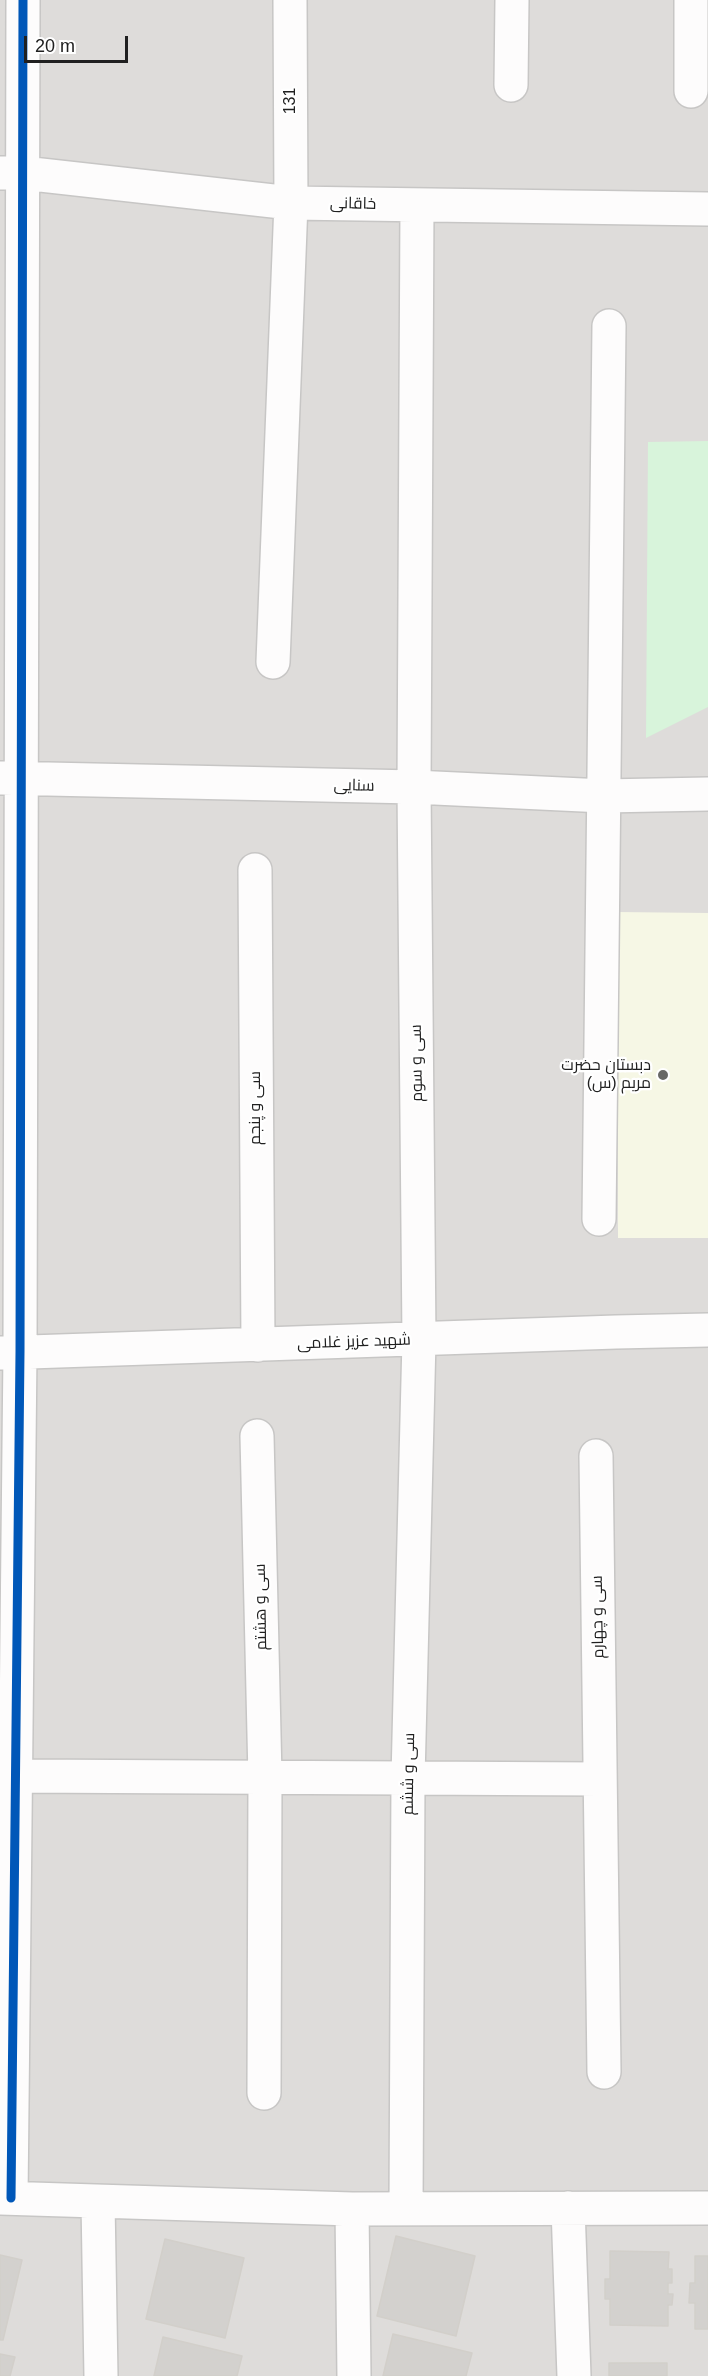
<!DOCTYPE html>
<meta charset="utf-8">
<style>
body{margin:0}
#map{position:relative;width:708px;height:2376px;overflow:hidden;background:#efede9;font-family:Arial,sans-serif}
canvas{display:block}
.scale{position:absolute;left:24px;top:36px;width:104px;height:27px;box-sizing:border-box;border:3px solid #202020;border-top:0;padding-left:8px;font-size:18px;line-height:21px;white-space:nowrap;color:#202020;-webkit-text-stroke:4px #fff;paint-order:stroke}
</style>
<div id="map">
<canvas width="708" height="2376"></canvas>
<div class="scale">20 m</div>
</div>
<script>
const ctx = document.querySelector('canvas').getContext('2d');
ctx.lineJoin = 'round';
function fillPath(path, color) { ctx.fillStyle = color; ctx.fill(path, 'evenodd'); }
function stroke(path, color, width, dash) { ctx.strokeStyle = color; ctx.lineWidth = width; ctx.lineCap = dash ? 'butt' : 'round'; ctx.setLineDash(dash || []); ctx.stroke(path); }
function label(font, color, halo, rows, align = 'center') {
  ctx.font = font + ' Arial,Cairo,sans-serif'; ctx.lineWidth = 4.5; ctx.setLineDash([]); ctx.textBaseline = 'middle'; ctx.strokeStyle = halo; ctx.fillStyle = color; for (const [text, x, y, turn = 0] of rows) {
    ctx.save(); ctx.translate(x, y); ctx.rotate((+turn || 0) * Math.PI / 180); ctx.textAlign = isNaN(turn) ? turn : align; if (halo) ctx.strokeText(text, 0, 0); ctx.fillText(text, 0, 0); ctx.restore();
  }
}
fillPath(new Path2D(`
 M0,0H708V2376H0Z`), '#dedcda');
fillPath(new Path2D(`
 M617,912L708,913V1238H618Z`), '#f6f7e5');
fillPath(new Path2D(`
 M708,441V707L646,738L648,442Z`), '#d8f4db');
const building = new Path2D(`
 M396,2236L475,2256L456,2336L377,2316Z
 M165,2239L244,2258L225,2338L146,2319Z
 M610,2251L669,2252L668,2269H672V2283H668V2294H673L672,2305H668V2326L610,2325V2299H605V2279H610Z
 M0,2255L22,2260L3,2340H0Z
 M695,2256H708V2329H695V2303H689L690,2283H695Z
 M393,2334L472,2353L466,2376H383Z
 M163,2337L242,2356L237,2376H154Z
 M0,2354L15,2357L10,2376H0Z
 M609,2363H667V2376H609Z`);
fillPath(building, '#d3d1ce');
stroke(building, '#d2cfca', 1.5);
const minor = new Path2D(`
 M691,0V91
 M511,85L512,0
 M1,173H23L291,203L708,209
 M273,662L291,203L290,0
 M2,778L414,787L604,796L708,794
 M255,870L258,1345
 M599,1219L609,326
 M0,1353L616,1332L708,1330
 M257,1436L265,1777L264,2093
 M596,1456L604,2072
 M17,1776L600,1779
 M0,2198L352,2209L708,2208
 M11,2198L20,1352L23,0
 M98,2202L101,2376
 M568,2208L574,2376
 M352,2209L354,2376
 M406,2209L408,1778L419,1340L414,787L417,205`);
stroke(minor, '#c7c6c5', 36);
stroke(minor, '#fdfcfc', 33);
stroke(new Path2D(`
 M11,2198L20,1352L23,0`), '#0057b8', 9);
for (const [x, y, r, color] of [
 [663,1075,6,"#686866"]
]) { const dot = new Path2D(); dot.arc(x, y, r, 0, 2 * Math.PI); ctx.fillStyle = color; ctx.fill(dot); stroke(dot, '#fff', 2); }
label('16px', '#202020', '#fff', [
 ["131",291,101,-90],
 ["خاقانی",353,204,1],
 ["سنایی",354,786,1],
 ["سی و سوم",417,1063,-91],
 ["سی و پنجم",256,1108,-90],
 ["شهید عزیز غلامی",354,1342,-2],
 ["سی و هشتم",261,1607,-91],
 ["سی و چهارم",598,1617,-91],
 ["سی و ششم",409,1774,-89]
]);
label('16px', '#202020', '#fff', [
 ["دبستان حضرت",651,1066],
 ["مریم (س)",651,1084]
], 'right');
</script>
